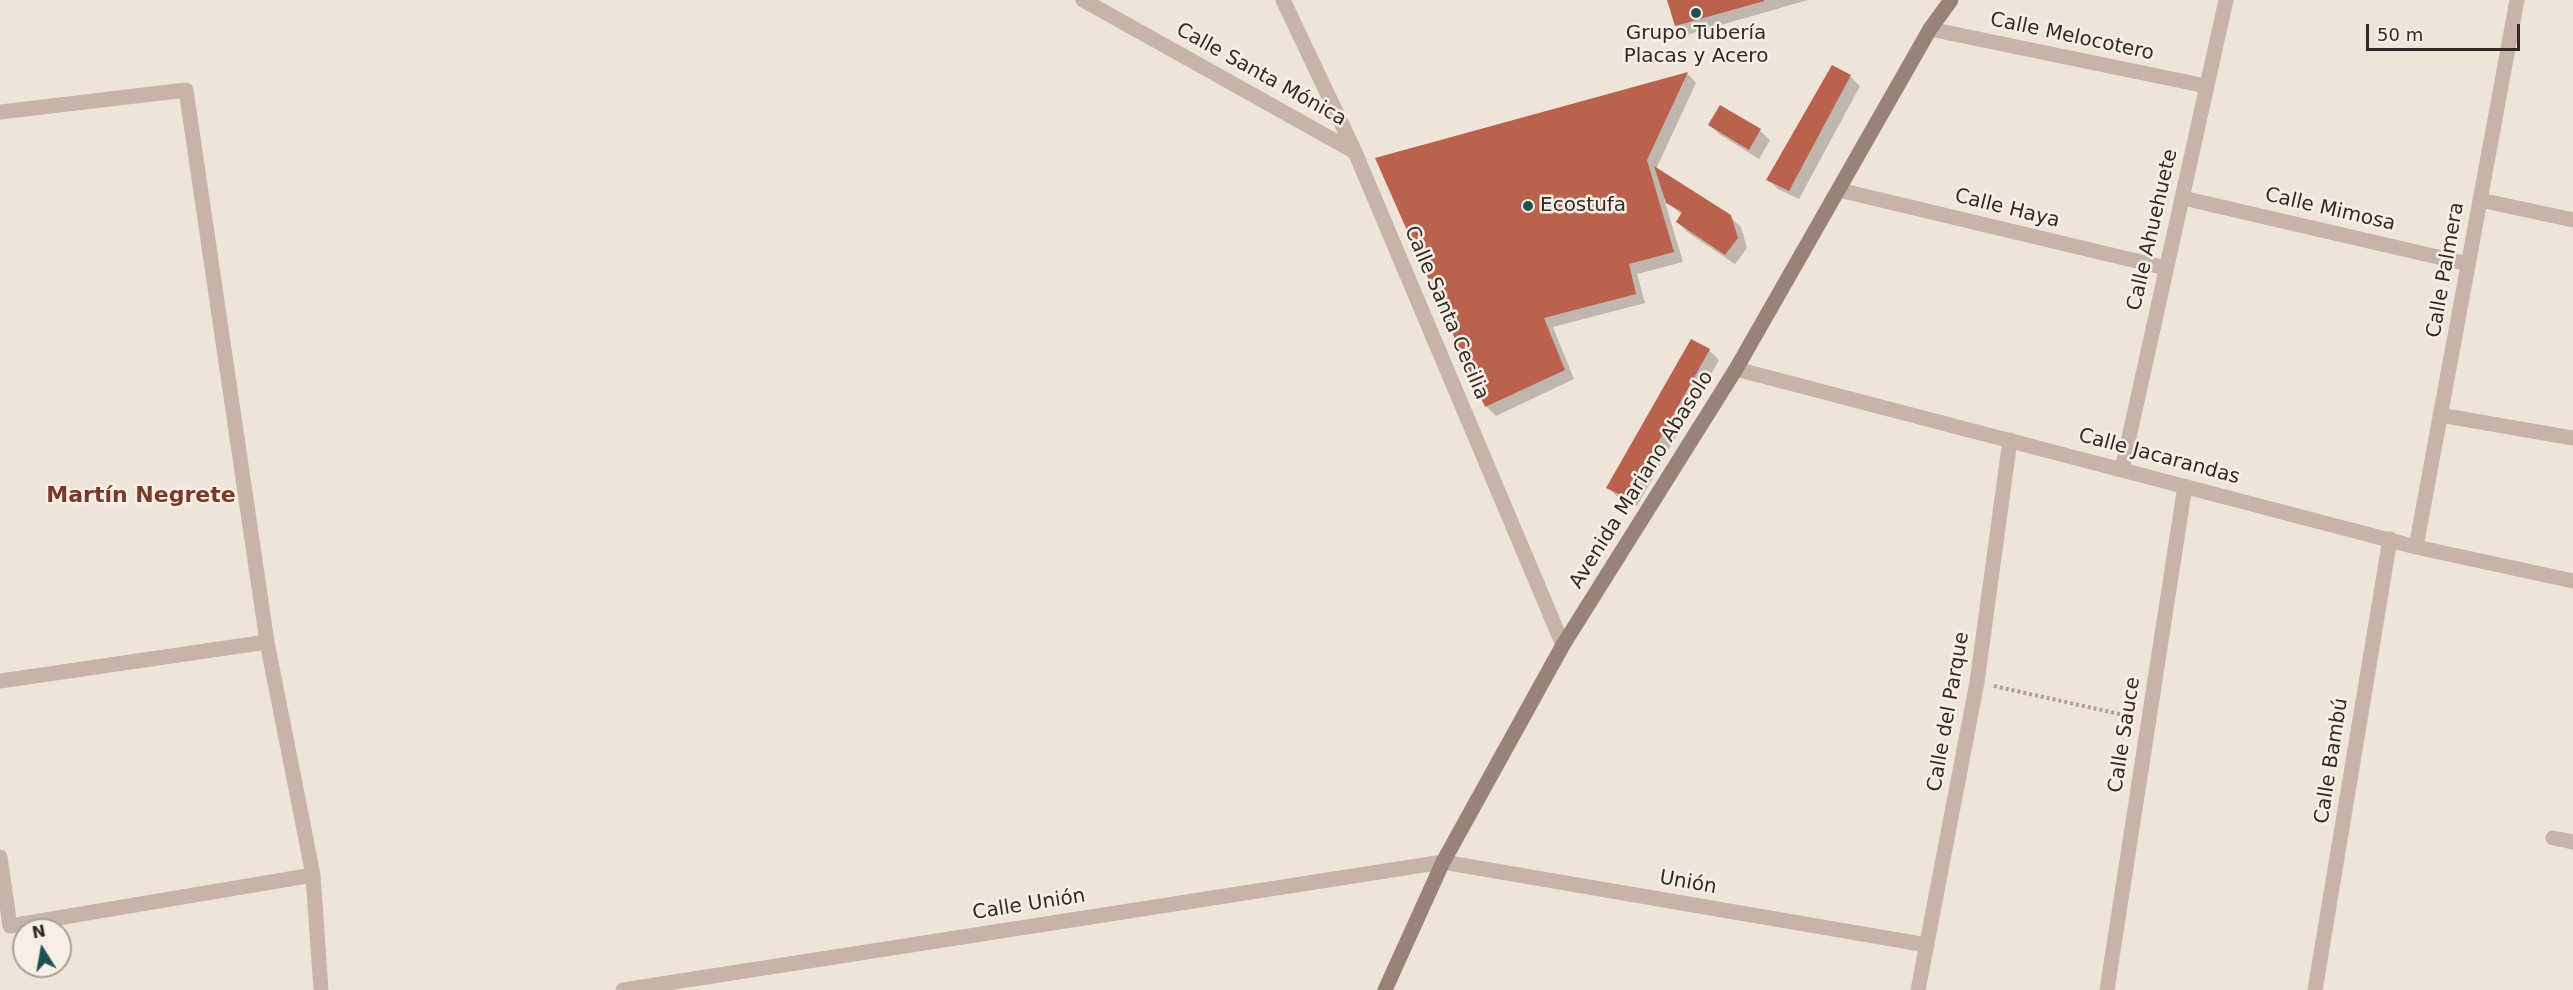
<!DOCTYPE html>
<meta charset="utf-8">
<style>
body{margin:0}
#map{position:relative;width:2573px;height:990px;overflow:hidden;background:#efe4da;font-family:"DejaVu Sans",sans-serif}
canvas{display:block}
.north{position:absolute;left:12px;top:918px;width:60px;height:60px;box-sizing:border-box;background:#f7efe6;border:2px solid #a9a09a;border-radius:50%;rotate:349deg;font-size:16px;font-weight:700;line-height:24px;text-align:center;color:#332a27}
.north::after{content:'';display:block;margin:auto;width:21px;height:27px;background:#215050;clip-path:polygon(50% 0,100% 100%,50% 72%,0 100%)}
.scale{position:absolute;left:2366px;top:24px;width:154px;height:27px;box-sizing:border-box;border:3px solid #332a27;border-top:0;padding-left:8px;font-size:18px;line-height:21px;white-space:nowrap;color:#332a27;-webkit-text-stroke:4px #f7efe6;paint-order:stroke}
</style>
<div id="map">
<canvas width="2573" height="990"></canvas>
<div class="north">N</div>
<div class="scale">50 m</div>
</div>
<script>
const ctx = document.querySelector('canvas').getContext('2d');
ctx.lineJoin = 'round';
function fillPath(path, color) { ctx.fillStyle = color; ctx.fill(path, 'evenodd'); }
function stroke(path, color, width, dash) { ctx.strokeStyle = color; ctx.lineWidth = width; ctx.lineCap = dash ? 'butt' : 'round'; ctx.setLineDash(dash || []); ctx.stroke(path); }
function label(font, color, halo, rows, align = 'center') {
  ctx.font = font + ' "DejaVu Sans",sans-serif'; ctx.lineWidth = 5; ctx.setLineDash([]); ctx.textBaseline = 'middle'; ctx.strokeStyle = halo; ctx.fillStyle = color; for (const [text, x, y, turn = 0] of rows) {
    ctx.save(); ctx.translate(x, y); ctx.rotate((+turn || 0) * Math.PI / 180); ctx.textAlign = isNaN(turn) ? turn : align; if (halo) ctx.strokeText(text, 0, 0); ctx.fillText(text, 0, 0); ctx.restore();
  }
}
fillPath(new Path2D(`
 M1669,0H1808L1686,35L1676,26Z
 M1832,67L1850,76L1860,86L1799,199L1778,189L1768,179Z
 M1687,73L1696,83L1656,169L1730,217L1741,227L1747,248L1735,264L1687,232L1678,222L1682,215L1664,199L1683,262L1637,274L1645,303L1553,327L1574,379L1496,416L1486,406Z
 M1710,125L1760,131L1770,140L1759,159L1719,134Z
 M1709,350L1719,360L1637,506L1618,497L1608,488Z`), '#0003');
fillPath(new Path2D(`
 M1667,0H1764V1L1675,26Z
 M1832,65L1851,75L1789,191L1766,180Z
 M1688,72L1647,160L1674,252L1629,264L1636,294L1544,318L1565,370L1485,407L1375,158Z
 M1720,105L1761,129L1749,150L1708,125Z
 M1654,166L1731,215L1738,238L1725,255L1676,222L1682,212L1666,203Z
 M1691,339L1710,349L1627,498L1606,488Z`), '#ba624d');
stroke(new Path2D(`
 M1994,686L2133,717`), '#b19e92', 4, [3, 3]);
stroke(new Path2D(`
 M1083,0L1355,152
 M1283,0L1355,152L1563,645
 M1930,29L2206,86
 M0,112L186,90L267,642L313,875L321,990
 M1839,190L2166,268
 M2183,198L2468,264
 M2480,200L2573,220
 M1736,369L2416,547L2573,581
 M2440,415L2573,438
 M2122,469L2226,0
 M2416,547L2517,0
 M0,681L267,642
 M2553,838L2573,842
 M0,857L10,926L313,875
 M623,990L1443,862L1927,945
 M1918,990L1977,682L2010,440
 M2107,990L2185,486
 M2315,990L2390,539`), '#c6b4a8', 15);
stroke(new Path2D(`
 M1385,990L1443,862L1563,645L1736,369L1930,29L1951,0`), '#998379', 15);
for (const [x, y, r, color] of [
 [1696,13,6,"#215050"],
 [1528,206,6,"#215050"]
]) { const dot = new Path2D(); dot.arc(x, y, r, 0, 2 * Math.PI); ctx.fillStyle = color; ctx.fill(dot); stroke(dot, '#f7efe6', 2); }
label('20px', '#332a27', '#f7efe6', [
 ["Grupo Tubería",1696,34],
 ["Placas y Acero",1696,57],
 ["Ecostufa",1540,206,"left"]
]);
label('20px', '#332a27', '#f7efe6', [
 ["Calle Melocotero",2072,37,12],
 ["Calle Santa Mónica",1261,75,29],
 ["Calle Haya",2007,209,14],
 ["Calle Mimosa",2330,210,13],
 ["Calle Ahuehuete",2153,230,-77],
 ["Calle Palmera",2446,270,-80],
 ["Calle Santa Cecilia",1446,313,67],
 ["Calle Jacarandas",2159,457,15],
 ["Avenida Mariano Abasolo",1642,480,-58],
 ["Calle del Parque",1949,712,-80],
 ["Calle Sauce",2125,735,-81],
 ["Calle Bambú",2332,761,-81],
 ["Unión",1688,883,10],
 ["Calle Unión",1029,905,-9]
]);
label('bold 22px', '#7a3828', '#f7efe6', [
 ["Martín Negrete",141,496]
]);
</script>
